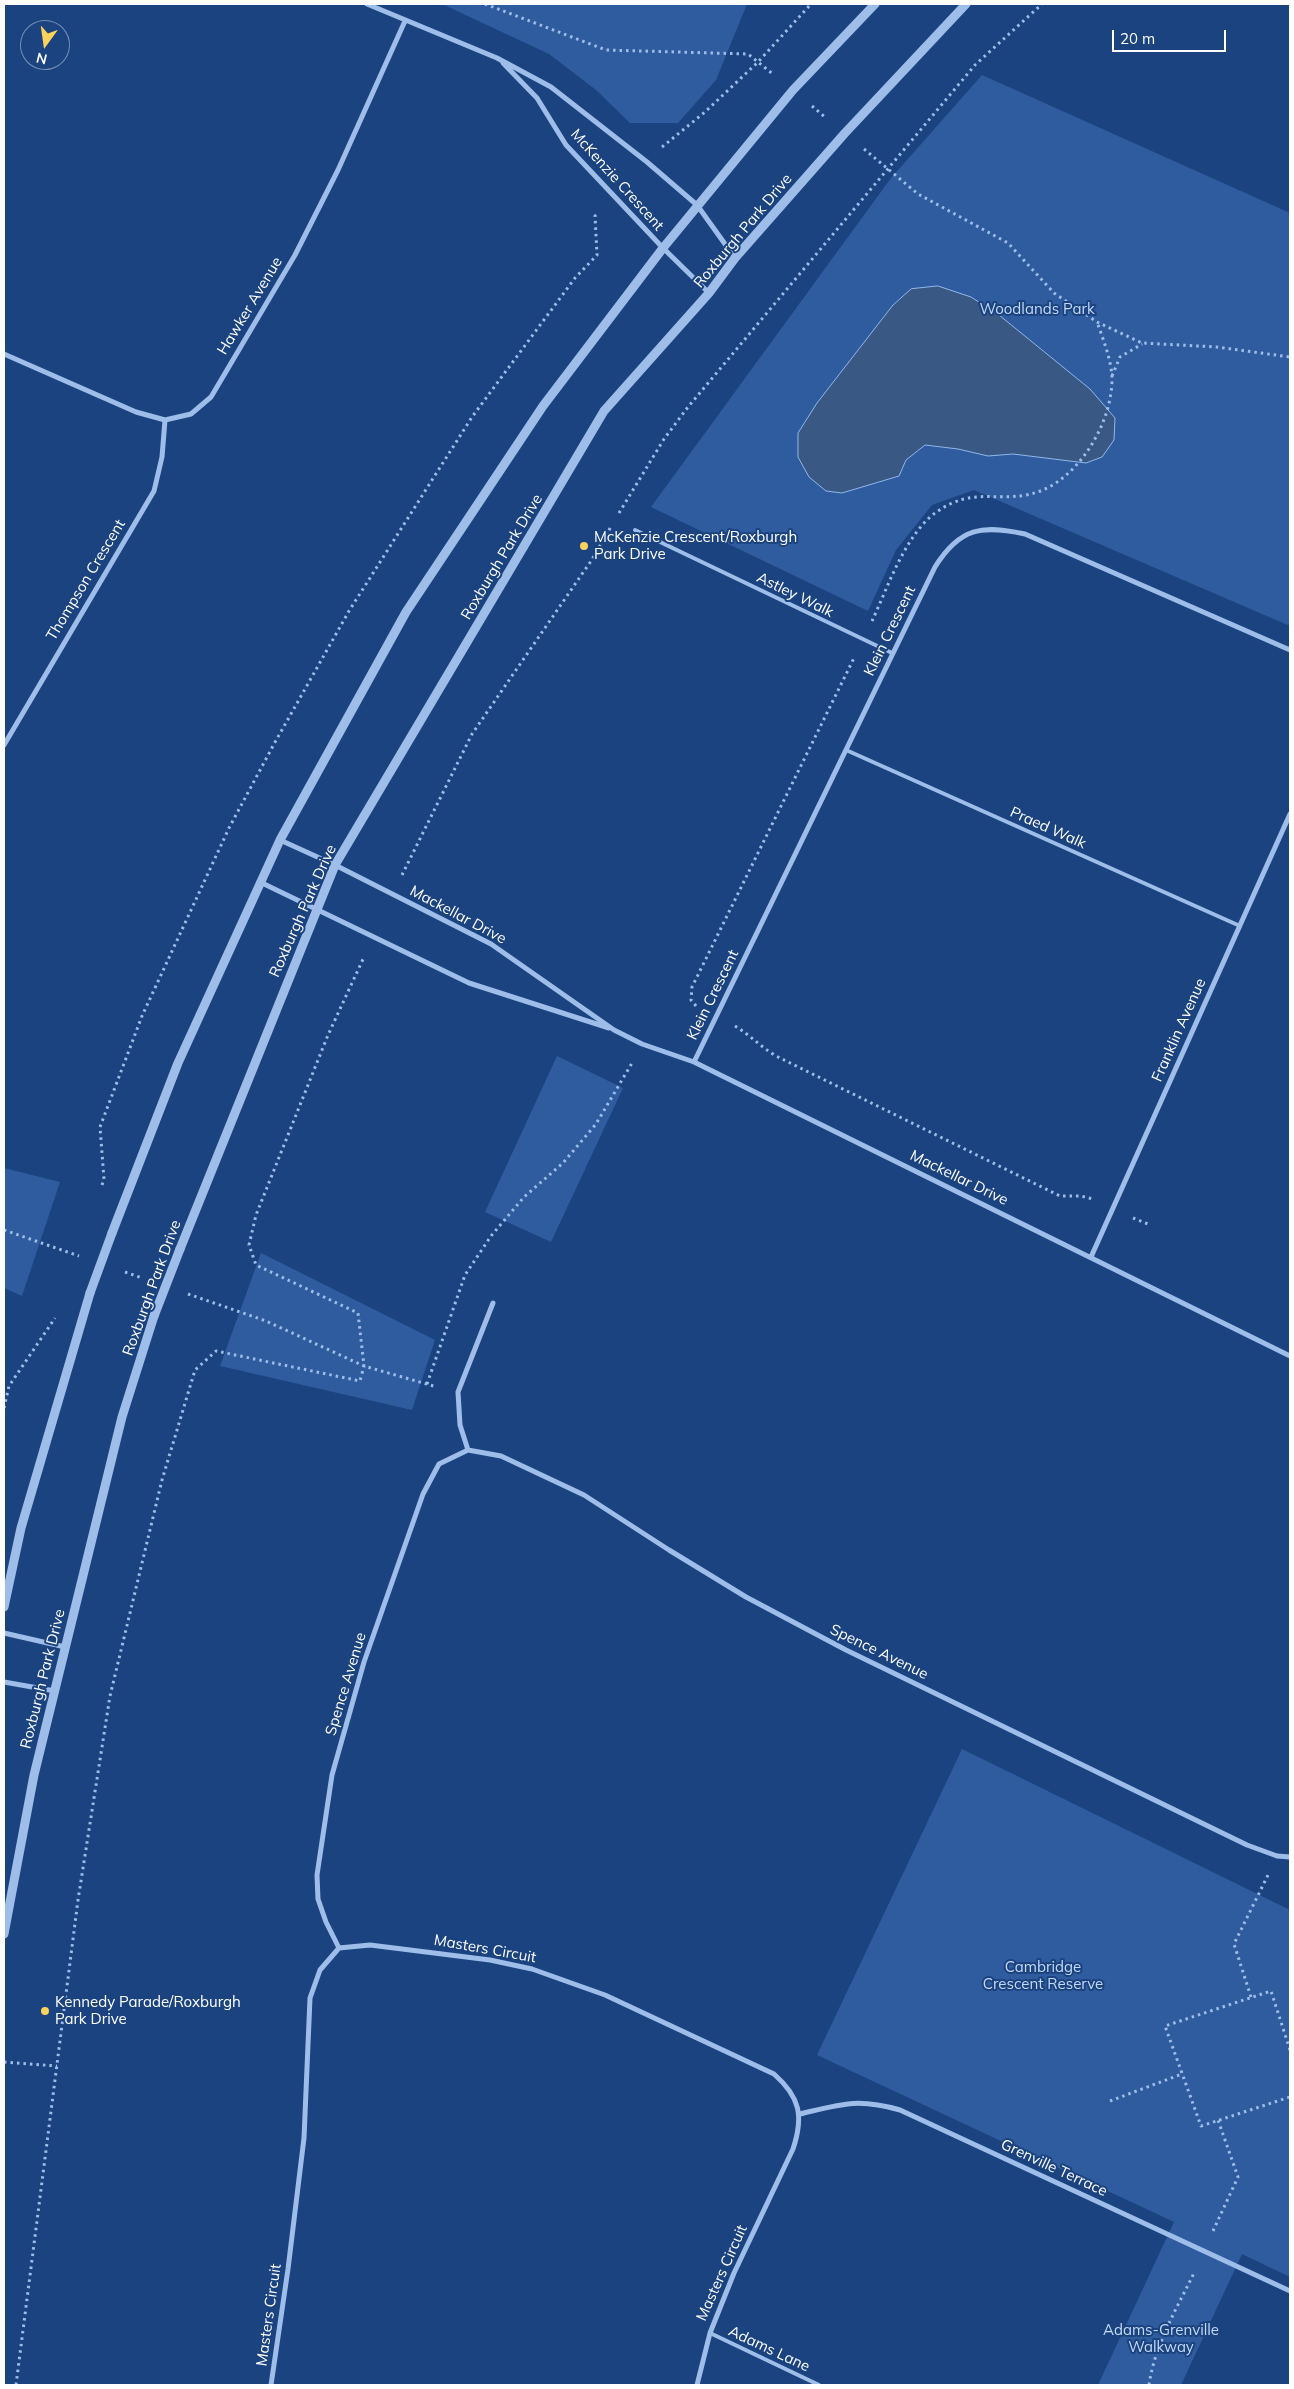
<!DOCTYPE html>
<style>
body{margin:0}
#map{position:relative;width:1294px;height:2389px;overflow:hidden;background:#1b4380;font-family:Mulish,sans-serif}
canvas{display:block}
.frame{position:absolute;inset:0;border:5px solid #fff;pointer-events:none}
.north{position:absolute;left:20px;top:20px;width:50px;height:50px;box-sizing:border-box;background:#1b4380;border:1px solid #768eb3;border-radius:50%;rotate:194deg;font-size:14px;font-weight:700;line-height:20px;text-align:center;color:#fff}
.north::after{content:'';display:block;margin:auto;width:18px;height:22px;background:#fbd25b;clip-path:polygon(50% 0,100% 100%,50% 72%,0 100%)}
.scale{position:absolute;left:1112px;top:30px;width:114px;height:22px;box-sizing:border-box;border:2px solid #fff;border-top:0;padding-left:6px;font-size:15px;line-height:18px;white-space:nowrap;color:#fff;-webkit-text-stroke:4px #1b4380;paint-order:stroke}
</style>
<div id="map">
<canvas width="1294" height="2389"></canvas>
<div class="frame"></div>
<div class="north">N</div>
<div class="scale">20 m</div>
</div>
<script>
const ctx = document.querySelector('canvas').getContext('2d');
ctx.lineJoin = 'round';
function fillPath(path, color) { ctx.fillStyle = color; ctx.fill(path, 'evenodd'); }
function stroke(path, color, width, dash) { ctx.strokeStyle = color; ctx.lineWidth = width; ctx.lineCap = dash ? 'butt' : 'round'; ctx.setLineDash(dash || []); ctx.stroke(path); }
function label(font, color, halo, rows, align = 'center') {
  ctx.font = font + ' Mulish,sans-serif'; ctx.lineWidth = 4; ctx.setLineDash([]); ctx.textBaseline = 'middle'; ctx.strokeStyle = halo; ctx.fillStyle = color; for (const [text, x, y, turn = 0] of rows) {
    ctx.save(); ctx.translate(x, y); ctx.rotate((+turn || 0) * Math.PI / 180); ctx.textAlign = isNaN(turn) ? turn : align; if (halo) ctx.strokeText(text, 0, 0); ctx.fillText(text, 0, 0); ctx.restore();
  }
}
fillPath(new Path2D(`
 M442,4H747L716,80L678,123H630L596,90L549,54Z
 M982,75L1290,213V626L974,490L932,505L896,550L868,611L651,507L891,178Z
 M557,1056L623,1088L551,1242L485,1212Z
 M4,1168L60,1182L22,1296L4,1288Z
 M261,1253L435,1340L412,1410L220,1366Z
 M962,1749L1290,1910V2277L1242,2254L1181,2385H1098L1174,2222L817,2055Z`), '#2e5c9e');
const water = new Path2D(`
 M938,286L971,297L999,315L1090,389L1115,418L1114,440L1102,457L1086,463L1013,454L988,456L958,449L925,445L906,460L899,476L842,493L826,491L809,477L798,457V433L817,403L893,305L911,289Z`);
fillPath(water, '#3a5884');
stroke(water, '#91b8ec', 1);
stroke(new Path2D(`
 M485,4L606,50L748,54L774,75
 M812,106L826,118
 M662,147L705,112L758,62L811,4
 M864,149L918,194L1008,243L1054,293L1097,322L1142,343L1217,347L1290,357
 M1112,376L1120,357L1142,344
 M619,513L664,439L688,407L975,65L1042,4
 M872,621C888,587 906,532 938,511C972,488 993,501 1026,495C1075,487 1113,424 1112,377C1111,359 1103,339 1097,322
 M402,875L472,734L591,561L612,525
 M696,1006L691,1000L692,987L854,658
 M735,1026C750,1035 761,1047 776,1056L1060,1196H1081L1093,1199
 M102,1185L104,1179L100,1127L142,1016L229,828L274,744L349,611L472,417L575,278L597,255L595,216L599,212
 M1133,1218L1148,1224
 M4,1230L79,1256
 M125,1272L142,1278
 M188,1294L266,1321L364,1366L437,1387
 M427,1384L465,1275L491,1236L524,1197L563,1163L596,1124L632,1063
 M4,1408L9,1386L55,1318
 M1251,1997L1234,1944L1268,1875
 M1290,2050L1271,1991L1165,2026L1201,2126L1290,2097
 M4,2062L57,2066
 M1110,2101L1182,2074
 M1213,2231L1238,2177L1218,2120
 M16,2385L78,1900L110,1696L162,1480L195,1370L216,1351L360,1381L364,1366L358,1313L256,1265L249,1245L256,1215L328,1035L364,957
 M1149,2385C1155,2344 1177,2308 1195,2271`), '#9ebee9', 3, [2.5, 4]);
stroke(new Path2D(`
 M635,530L892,653
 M846,750L1240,926
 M710,2333L819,2385`), '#9ebee9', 4);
stroke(new Path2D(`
 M367,4L497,58L551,87L647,162L697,205L735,258
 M503,63L537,98L566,145L663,248L709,293
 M4,354L136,412L165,420L191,414L211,397L295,255L338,170L405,21
 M4,745L154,491L162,457L165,420
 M280,840L335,865L491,944L614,1030L642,1044L694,1062L1290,1356
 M262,883L469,983L609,1028
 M694,1062L935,567C960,527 982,525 1025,534L1290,650
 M1091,1257L1290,814
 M468,1450L460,1425L458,1392L493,1303
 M4,1633L65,1647
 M4,1682L55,1691
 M339,1948L326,1922L318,1899L317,1875L332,1775L364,1662L423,1494L439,1464L468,1450L501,1456L584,1495L669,1550L746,1597L846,1650L1247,1845L1277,1856L1290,1857
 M800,2114C842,2104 857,2098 900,2110L1290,2291
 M271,2385L288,2269L304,2138L310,1998L320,1970L339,1948L370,1945L490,1960L532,1969L605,1995L774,2074C800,2097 804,2116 793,2149L734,2273L710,2333L697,2385`), '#9ebee9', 5);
stroke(new Path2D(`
 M112,1233L178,1063L280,840L406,612L543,406L663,248L793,90L875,4
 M180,1249L335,865L604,411L709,293L735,258L845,133L966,4
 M4,1607L21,1528L90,1293
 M4,1934L34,1775L122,1417L154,1316`), '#9ebee9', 9);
stroke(new Path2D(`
 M90,1293L112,1233
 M154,1316L180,1249`), '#9ebee9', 9);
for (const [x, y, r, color] of [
 [584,546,5,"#fbd25b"],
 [45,2011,5,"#fbd25b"]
]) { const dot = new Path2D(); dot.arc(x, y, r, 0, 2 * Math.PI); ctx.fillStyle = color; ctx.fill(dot); stroke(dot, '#1b4380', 2); }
label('15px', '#fff', '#1b4380', [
 ["McKenzie Crescent",617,180,48],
 ["Roxburgh Park Drive",743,231,-50],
 ["Hawker Avenue",250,306,-59],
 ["Roxburgh Park Drive",502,557,-59],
 ["Thompson Crescent",86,580,-59],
 ["Astley Walk",795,595,26],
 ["Klein Crescent",890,631,-64],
 ["Praed Walk",1048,828,24],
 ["Roxburgh Park Drive",303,911,-66],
 ["Mackellar Drive",458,915,28],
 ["Klein Crescent",713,995,-64],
 ["Franklin Avenue",1179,1030,-66],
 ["Mackellar Drive",959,1178,26],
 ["Roxburgh Park Drive",152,1288,-70],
 ["Spence Avenue",879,1652,26],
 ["Roxburgh Park Drive",43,1679,-76],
 ["Spence Avenue",346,1684,-73],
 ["Masters Circuit",485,1949,10],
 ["Grenville Terrace",1054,2168,25],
 ["Masters Circuit",722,2273,-66],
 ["Masters Circuit",269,2315,-82],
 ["Adams Lane",769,2349,25]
]);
label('15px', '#c3d9f7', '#1b4380', [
 ["Woodlands Park",1037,309],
 ["Cambridge",1043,1967],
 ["Crescent Reserve",1043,1984],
 ["Adams-Grenville",1161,2330],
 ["Walkway",1161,2347]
]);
label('15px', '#fff', '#1b4380', [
 ["McKenzie Crescent/Roxburgh",594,537],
 ["Park Drive",594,554],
 ["Kennedy Parade/Roxburgh",55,2002],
 ["Park Drive",55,2019]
], 'left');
</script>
